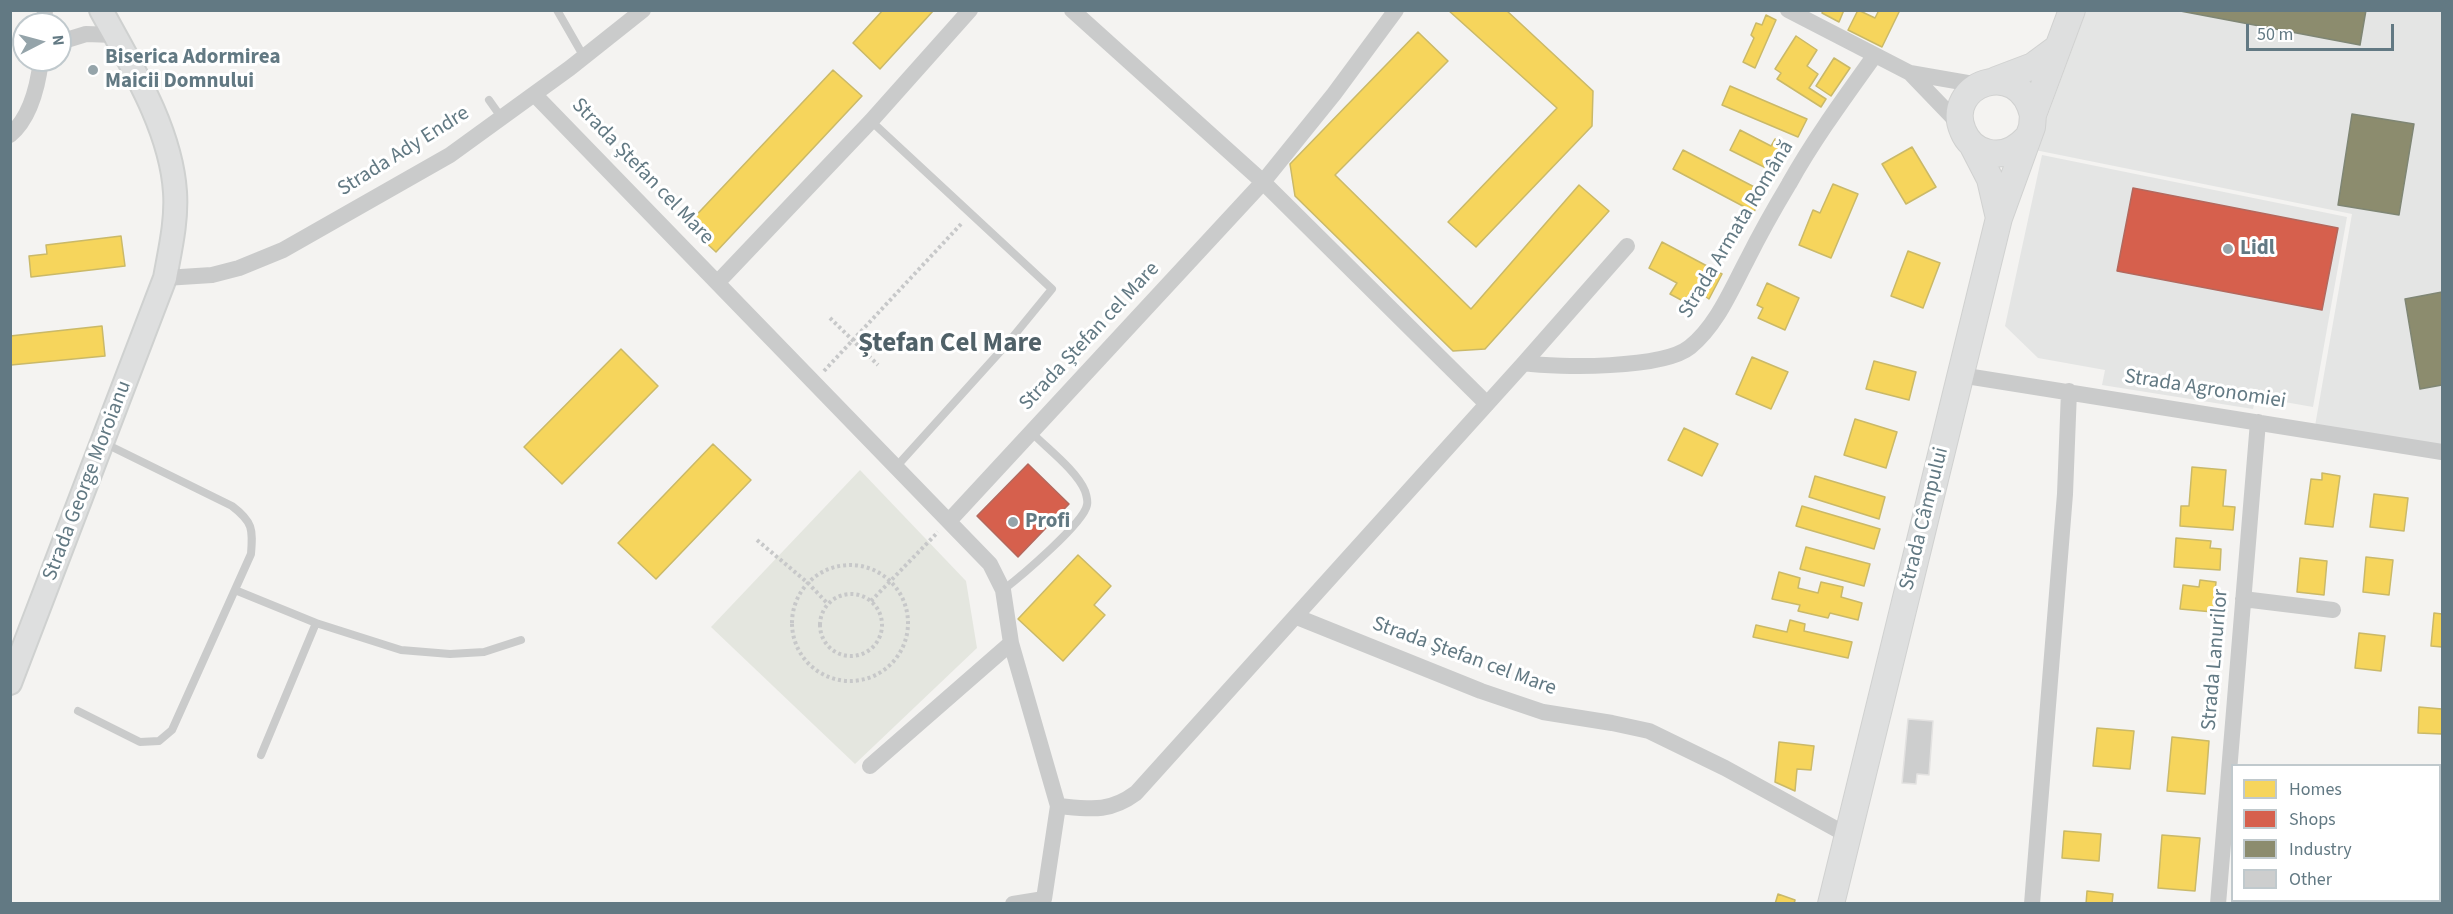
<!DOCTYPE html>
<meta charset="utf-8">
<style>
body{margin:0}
#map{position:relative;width:2453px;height:914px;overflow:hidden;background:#f4f3f1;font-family:"Source Sans 3",sans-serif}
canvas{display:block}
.frame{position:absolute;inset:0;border:12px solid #627983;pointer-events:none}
.legend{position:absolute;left:2231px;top:764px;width:210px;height:138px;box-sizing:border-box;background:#fff;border:2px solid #c0c9cd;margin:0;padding:8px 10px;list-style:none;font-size:18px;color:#627983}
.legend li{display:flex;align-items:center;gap:12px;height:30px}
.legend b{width:30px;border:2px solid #c0c9cd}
.north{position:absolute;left:12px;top:12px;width:60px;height:60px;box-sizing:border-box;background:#fff;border:2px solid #c0c9cd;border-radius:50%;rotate:84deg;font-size:16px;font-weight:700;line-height:24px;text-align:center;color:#627983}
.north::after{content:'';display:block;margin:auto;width:21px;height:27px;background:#95a4aa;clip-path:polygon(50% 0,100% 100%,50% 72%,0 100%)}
.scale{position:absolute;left:2246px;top:24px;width:148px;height:27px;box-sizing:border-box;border:3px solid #627983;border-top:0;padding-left:8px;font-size:18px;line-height:21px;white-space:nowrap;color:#627983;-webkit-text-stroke:4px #fff;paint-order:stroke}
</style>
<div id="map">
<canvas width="2453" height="914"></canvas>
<div class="frame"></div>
<ul class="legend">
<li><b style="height:16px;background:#f6d55c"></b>Homes</li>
<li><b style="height:16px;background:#d6604d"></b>Shops</li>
<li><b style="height:16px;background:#8c8c6e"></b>Industry</li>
<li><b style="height:16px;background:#cdcece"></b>Other</li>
</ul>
<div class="north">N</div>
<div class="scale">50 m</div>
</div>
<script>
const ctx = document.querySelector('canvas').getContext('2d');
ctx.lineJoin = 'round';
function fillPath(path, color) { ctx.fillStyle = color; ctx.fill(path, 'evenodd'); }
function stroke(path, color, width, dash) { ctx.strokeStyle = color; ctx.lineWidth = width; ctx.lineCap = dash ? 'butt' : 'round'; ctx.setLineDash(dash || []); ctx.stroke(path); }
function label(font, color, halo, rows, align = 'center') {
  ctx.font = font + ' "Source Sans 3",sans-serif'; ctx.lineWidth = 6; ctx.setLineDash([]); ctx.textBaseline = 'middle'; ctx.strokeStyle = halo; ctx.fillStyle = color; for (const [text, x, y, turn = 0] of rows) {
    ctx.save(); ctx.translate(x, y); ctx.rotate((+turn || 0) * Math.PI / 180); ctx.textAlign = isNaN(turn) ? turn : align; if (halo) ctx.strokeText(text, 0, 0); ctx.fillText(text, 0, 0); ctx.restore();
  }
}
fillPath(new Path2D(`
 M2086,11H2442V446L2315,426L2352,214L2035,150Z
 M2042,155L2347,217L2313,407L2256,397L2253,409L2102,385L2105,370L2038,358L2005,326Z`), '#e4e5e4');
fillPath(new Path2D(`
 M860,470L966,581L977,648L855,764L711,627Z`), '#e4e6df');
const homes = new Path2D(`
 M883,10H934L880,69L853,43Z
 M1448,10H1506L1593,91L1592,126L1476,247L1448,222L1557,108Z
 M1823,10H1844L1839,22L1822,13Z
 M1858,10L1875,18L1879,10H1900L1882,47L1848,30Z
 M1766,15L1776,20L1755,68L1743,62L1754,38L1751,35L1756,23L1762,25Z
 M1418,32L1448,61L1335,175L1471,309L1579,185L1609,211L1485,349L1453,351L1295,196L1290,164Z
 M1796,36L1817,50L1807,66L1818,74L1809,88L1826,99L1821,107L1777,79L1781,73L1775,69Z
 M1834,58L1850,68L1831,96L1816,86Z
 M833,70L862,96L716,252L687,225Z
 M1730,86L1807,119L1798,137L1722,105Z
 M1740,130L1771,146L1775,139L1792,147L1778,174L1730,150Z
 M1912,147L1936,187L1906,204L1882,164Z
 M1683,150L1764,192L1754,212L1673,169Z
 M1833,184L1858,194L1831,258L1799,245L1813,210L1820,213Z
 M121,236L125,266L31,277L29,256L47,254L46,245Z
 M1662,242L1722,274L1709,299L1703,295L1696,308L1670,294L1677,283L1649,268Z
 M1908,251L1940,263L1923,308L1891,296Z
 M1767,283L1799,298L1785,330L1758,318L1763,308L1757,305Z
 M102,326L105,356L11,365L10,336Z
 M621,349L658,386L562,484L524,447Z
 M1752,357L1788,372L1771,409L1736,394Z
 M1874,361L1916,372L1909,400L1866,389Z
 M1855,419L1897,432L1886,468L1844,455Z
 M1684,428L1718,444L1702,476L1668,460Z
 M713,444L751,480L656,579L618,543Z
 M2192,467L2226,470L2223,506L2235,507L2233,530L2180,526L2181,506H2189Z
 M2322,473L2340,476L2333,527L2305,524L2311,479L2322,480Z
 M1815,476L1885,497L1879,519L1809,497Z
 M2374,494L2408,498L2404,531L2370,527Z
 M1802,506L1880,529L1874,549L1796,526Z
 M2176,538L2211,541L2210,548L2221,549L2220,570L2174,567Z
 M1806,547L1870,564L1864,586L1800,569Z
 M1078,555L1111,586L1094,605L1105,615L1063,661L1018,619Z
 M2366,557L2393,560L2389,595L2363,592Z
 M2300,558L2327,561L2324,595L2297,592Z
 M1779,572L1800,578L1798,588L1818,593L1821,582L1843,587L1841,597L1862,603L1858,620L1830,613L1828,618L1798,611L1800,605L1772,599Z
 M2200,580L2216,582L2213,612L2180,609L2183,585L2199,587Z
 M2434,613L2442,614V647L2431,646Z
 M1790,620L1805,624L1804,631L1852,642L1848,658L1753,637L1756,625L1787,632Z
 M2359,633L2385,636L2381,671L2355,668Z
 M2419,707L2442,709V734L2418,733Z
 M2097,728L2134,731L2130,769L2093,766Z
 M2172,737L2209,741L2205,794L2167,791Z
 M1779,742L1814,746L1811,770L1797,769L1795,791L1775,782Z
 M2442,815V863H2440V816Z
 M2064,831L2101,834L2099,861L2062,858Z
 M2162,835L2200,838L2195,891L2158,888Z
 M2087,891L2113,894L2112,904H2086Z
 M1778,894L1795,900L1794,904H1775Z`);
fillPath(homes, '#f6d55c');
stroke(homes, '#cab968', 1.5);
const shops = new Path2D(`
 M2133,188L2338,228L2322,310L2117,271Z
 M1028,464L1069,504L1018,557L977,516Z`);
fillPath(shops, '#d6604d');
stroke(shops, '#b3685d', 1.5);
const industry = new Path2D(`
 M2175,10H2366L2360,45Z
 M2352,114L2414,124L2399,215L2338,205Z
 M2442,292V385L2420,389L2405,299Z`);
fillPath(industry, '#8c8c6e');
stroke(industry, '#7f8674', 1.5);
const building = new Path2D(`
 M1908,719L1933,721L1929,775L1917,774L1916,784L1902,783Z`);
fillPath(building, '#cdcece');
stroke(building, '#e3e2e1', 1.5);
const secondary = new Path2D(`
 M10,683L165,278C170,250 177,221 175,192C171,129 131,65 101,10`);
const primary = new Path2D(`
 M1996,80L2033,66L2056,49
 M2027,138C2016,150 2002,157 1986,152C1975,149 1967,141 1963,131C1943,85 2019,55 2033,115
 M1973,146L1990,179L1999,218
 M1831,904L1999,218L2032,127L2033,115L2072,10`);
stroke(secondary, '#cfd1d0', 26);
stroke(primary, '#d0d1d0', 28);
stroke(new Path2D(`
 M830,318L878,365
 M824,371L962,223
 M757,540L808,583L828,604
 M792 623a58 58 0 1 1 116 0a58 58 0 1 1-116 0Z
 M820 625a31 31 0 1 1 62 0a31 31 0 1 1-62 0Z
 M871,601L938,532`), '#c7c8c9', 4, [3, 3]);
stroke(new Path2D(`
 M557,10L584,57
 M489,100L501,117
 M871,121L1052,289L1007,344L896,467
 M235,590L316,623L401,650L450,654L484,652L521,640
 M1003,590C1020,577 1084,523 1087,505C1088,501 1086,494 1085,491C1077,471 1048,449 1032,433
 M78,711L140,742L159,741L172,730L251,554C253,529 253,522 232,506L104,443
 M261,755L316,623`), '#cacbcb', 8);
stroke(new Path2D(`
 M1072,10L1263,182L1487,404
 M1788,10L1910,73L1961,126
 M44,24L45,10
 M60,42L86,34L114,35
 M1910,73L1979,85
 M534,94L990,564L1003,590L1011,643L1058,806L1044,899
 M10,135C30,118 38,85 41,60
 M165,278L212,275L239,268L283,250L450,155L570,68L643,10
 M718,282L871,121L970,10
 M1524,363C1559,368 1663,369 1690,347C1717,325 1731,290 1747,260C1760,234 1774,209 1789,184C1814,139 1845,97 1875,55
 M1960,375L2442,452
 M949,521L1263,182L1334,94L1396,10
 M2243,599L2333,610
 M1297,617L1481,691L1543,712L1612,723L1649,731L1725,768L1847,835
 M870,766L1011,643
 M1058,806C1090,809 1109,813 1136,793L1524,363L1627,246
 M1013,904L1044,899
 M2032,904L2065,494L2069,391
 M2218,904L2258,422`), '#cacbcb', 16);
stroke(secondary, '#dedfdf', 22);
stroke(primary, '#dedfdf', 26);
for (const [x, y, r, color] of [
 [93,70,6,"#95a4aa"],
 [2228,249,6,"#95a4aa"],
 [1013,522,6,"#95a4aa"]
]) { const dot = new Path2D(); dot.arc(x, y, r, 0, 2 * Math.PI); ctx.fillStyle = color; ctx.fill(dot); stroke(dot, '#fff', 2); }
label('bold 21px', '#627983', '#fff', [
 ["Biserica Adormirea",105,58],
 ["Maicii Domnului",105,82],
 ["Lidl",2240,249],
 ["Profi",1025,522]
], 'left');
label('21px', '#627983', '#fff', [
 ["Strada Ady Endre",404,152,-32],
 ["Strada Ștefan cel Mare",642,172,46],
 ["Strada Armata Română",1737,230,-59],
 ["Strada Ștefan cel Mare",1090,337,-47],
 ["Strada Agronomiei",2205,390,9],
 ["Strada George Moroianu",88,481,-69],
 ["Strada Câmpului",1925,519,-76],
 ["Strada Ștefan cel Mare",1464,657,20],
 ["Strada Lanurilor",2216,660,-85]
]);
label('bold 27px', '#506168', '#fff', [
 ["Ștefan Cel Mare",950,345]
]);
</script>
